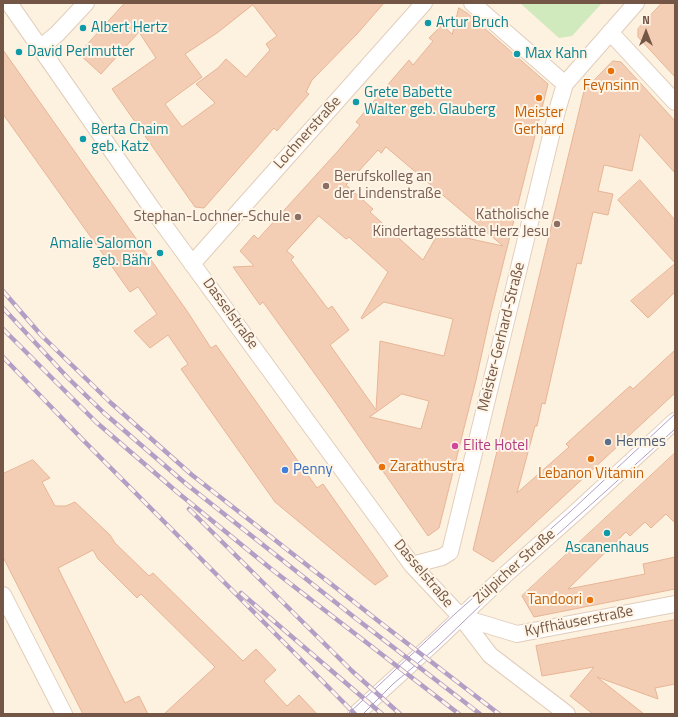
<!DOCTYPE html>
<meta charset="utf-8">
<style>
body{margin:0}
#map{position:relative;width:678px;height:717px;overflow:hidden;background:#fdf1df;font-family:"Titillium Web",sans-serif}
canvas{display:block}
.frame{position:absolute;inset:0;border:4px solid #745646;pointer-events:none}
.north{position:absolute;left:626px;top:12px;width:40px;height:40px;-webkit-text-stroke:3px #fff5e6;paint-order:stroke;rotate:0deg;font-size:11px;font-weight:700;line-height:16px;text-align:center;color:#745646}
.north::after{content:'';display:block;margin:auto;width:14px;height:18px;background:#745646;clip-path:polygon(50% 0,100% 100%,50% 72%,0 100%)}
</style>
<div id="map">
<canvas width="678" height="717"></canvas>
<div class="frame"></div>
<div class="north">N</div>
</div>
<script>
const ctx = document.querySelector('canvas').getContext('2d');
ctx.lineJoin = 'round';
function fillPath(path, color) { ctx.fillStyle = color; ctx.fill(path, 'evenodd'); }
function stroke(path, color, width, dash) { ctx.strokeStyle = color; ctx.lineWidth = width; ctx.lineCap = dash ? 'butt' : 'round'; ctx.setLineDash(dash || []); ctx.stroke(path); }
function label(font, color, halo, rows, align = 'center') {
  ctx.font = font + ' "Titillium Web",sans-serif'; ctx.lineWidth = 4; ctx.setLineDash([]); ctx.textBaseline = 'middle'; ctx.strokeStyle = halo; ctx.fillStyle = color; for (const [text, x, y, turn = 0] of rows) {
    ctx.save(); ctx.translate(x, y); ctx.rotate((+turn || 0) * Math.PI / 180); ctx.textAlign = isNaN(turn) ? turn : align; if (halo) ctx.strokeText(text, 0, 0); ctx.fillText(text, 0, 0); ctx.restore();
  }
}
fillPath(new Path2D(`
 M520,3H602L572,36L559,38Z`), '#d0eabd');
const building = new Path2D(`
 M125,3H384L357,34L312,80L306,92L309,94L282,125L277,131L274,128L204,208L195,207L112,89L156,58L139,32L101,74L79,54ZM253,5L277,36L266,44L270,50L246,77L226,59L218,68L196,84L215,103L182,127L165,104L202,77L185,54L217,33Z
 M662,3H675V77L638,37V29Z
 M459,8L467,13L548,84L491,312L476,380L439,528L428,536L333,399L263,302L260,305L233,267L254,266L240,251L254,235L258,239L337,152L360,125L356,122L409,60L413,65L433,41L429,38L442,25L452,34ZM386,147L503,246L439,232L423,260L370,212L373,209L346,185L378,150L381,153ZM319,216L346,239L349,237L388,272L361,318L362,319L384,302L453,319L444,356L380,341L376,410L330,345L349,330L332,306L328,309L291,260L294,257L287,251ZM402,394L429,401L421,429L370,417Z
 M3,50L187,311L211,348L216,345L317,488L323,484L388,576L375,585L275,502L181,369L188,364L168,335L150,348L134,331L157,314L138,287L130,292L3,114Z
 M613,61L621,62L675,121V173L640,134L632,171L604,165L598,191L613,194L608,215L593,212L581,264L577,263L545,404L542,403L537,426H535L517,493L569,447L566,444L630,386L633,389L675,350V393L493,562L473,550L499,443L584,91Z
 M640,180L675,220V263L618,200Z
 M675,264V292L648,318L631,301Z
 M675,453V523L666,514L651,528L645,522L630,536L626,532L568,589L645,574L643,564L675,557V589L534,617L522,596Z
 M33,460L50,478L42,482L55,506H66L75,502L110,535L115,543L149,576L153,573L243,661L256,649L276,670L264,681L287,706L299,695L317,714H164L215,667L141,594L137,598L98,559L93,550L58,568L125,703L139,696L148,714H83L3,557V474Z
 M675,620V684L655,688L658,699L597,677L644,714H593L570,696L594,667L542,676L536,646Z`);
fillPath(building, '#f3ceb5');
stroke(building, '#e7b495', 1);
const street = new Path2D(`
 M9,3L153,210L412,565L461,617L490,655L567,714
 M472,3L565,84
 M610,32L675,102
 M40,48L57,34L86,3
 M192,264L424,3
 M412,565L442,557L450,552L557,111L565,84L636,3
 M3,595L64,714
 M461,617L517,634L675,604
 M356,714L440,637L506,574L575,513L675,421`);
stroke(street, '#e1cdbb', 18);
stroke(street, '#fff', 16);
stroke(new Path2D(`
 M348,714L456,613L571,511L675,414
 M363,714L393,684L437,647L508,579L675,429`), '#b39ec6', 1);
const rail = new Path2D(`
 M3,291L41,335L111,403L192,475L386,627L499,714
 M3,308L68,378L104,413L185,483L354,617L480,714
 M3,329L96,422L177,492L270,568L459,714
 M3,357L83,440L355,714
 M189,509L352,671L400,714
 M241,593L382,714`);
stroke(rail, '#b39ec6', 4.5);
stroke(rail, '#fff5e6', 3, [9]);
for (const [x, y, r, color] of [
 [428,23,4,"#0f9aa8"],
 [83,28,4,"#0f9aa8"],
 [19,52,4,"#0f9aa8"],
 [517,54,4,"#0f9aa8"],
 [611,71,4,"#e8710a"],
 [539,98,4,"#e8710a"],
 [356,102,4,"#0f9aa8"],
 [83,139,4,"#0f9aa8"],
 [326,186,4,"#8d6e63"],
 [298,217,4,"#8d6e63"],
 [557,224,4,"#8d6e63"],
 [160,253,4,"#0f9aa8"],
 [608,442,4,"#5c6f8a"],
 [455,446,4,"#d1479c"],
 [591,459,4,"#e8710a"],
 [382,467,4,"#e8710a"],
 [285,470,4,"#3f7fe0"],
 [607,533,4,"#0f9aa8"],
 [590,600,4,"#e8710a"]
]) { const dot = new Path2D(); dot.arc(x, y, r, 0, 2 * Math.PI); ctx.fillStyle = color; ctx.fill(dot); stroke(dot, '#fff5e6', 1.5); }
label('15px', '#0d838f', '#fff5e6', [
 ["Artur Bruch",436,23],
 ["Albert Hertz",91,28],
 ["David Perlmutter",27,52],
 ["Max Kahn",525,54],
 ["Grete Babette",364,93],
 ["Walter geb. Glauberg",364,110],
 ["Berta Chaim",91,130],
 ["geb. Katz",91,147],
 ["Amalie Salomon",152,244,"right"],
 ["geb. Bähr",152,261,"right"],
 ["Ascanenhaus",607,548,"center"]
], 'left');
label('15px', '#c56008', '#fff5e6', [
 ["Feynsinn",611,86],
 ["Meister",539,113],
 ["Gerhard",539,130],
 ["Zarathustra",390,467,"left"],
 ["Lebanon Vitamin",591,474],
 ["Tandoori",582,600,"right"]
]);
label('15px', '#745646', '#fff5e6', [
 ["Lochnerstraße",308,133,-48],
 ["Dasselstraße",230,314,54],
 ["Meister-Gerhard-Straße",502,337,-76],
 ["Zülpicher Straße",515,567,-42],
 ["Dasselstraße",423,574,50],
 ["Kyffhäuserstraße",579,622,-11]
]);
label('15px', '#785e54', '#fff5e6', [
 ["Berufskolleg an",334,177,"left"],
 ["der Lindenstraße",334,194,"left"],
 ["Katholische",549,215],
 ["Kindertagesstätte Herz Jesu",549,232],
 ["Stephan-Lochner-Schule",290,217]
], 'right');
label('15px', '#4e5e75', '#fff5e6', [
 ["Hermes",616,442]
], 'left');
label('15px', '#b23c85', '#fff5e6', [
 ["Elite Hotel",463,446]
], 'left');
label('15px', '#366cbe', '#fff5e6', [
 ["Penny",293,470]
], 'left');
</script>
